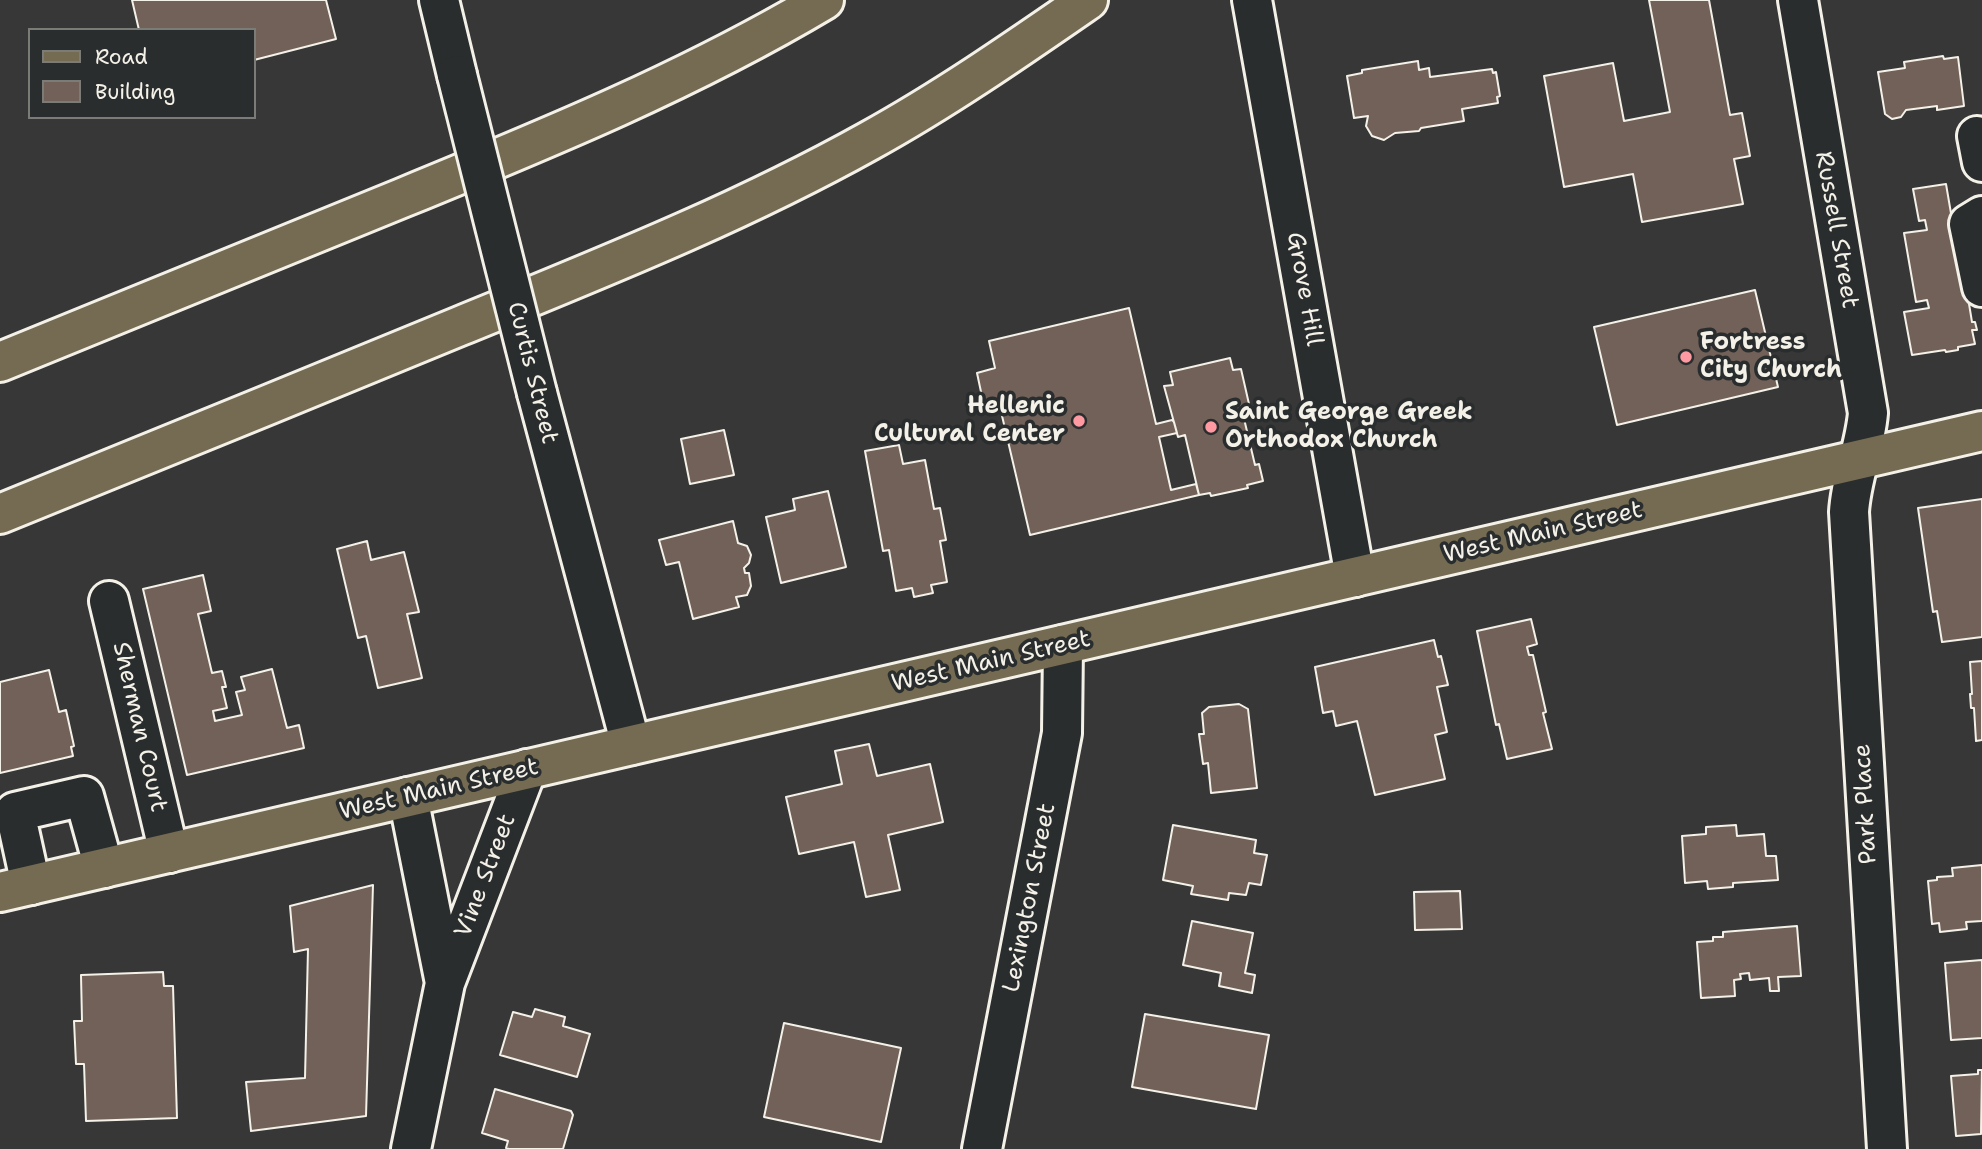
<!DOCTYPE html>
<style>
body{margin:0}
#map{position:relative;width:1982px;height:1149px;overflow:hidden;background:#383737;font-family:"Shantell Sans",sans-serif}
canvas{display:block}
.legend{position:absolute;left:28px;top:28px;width:228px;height:91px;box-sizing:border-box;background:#2a2d2e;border:2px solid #7b7b78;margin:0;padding:9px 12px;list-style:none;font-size:21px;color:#f4f1e8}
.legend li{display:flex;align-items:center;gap:14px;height:35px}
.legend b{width:35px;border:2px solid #7b7b78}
</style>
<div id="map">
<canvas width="1982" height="1149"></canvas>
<ul class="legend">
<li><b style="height:9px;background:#746b52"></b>Road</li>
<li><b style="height:19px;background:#716159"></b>Building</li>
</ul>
</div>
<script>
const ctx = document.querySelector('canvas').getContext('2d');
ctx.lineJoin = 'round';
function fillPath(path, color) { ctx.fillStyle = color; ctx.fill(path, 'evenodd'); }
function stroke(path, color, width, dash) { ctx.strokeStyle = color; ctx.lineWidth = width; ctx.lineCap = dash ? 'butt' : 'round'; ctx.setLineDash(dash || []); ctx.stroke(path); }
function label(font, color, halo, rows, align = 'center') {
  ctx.font = font + ' "Shantell Sans",sans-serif'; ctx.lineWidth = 7; ctx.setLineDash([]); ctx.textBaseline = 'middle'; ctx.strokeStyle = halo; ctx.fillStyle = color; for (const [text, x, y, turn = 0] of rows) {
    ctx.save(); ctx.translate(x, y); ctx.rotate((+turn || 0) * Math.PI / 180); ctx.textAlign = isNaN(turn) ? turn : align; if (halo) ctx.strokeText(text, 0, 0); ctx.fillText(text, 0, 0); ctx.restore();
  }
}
const building = new Path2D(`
 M132,0H326L336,39L254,60V30H139Z
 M1649,0H1709L1730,115L1742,113L1750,156L1734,159L1743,204L1642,222L1633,174L1564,187L1544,76L1613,63L1624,121L1670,112Z
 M1943,56L1944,59L1958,57L1964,106L1937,110V106L1906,110L1901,117L1892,119L1885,114L1878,72L1905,68L1904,62Z
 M1418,61L1419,70L1429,68L1430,77L1492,69L1493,73L1496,72L1500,96L1497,97L1498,103L1462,109L1464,121L1421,128L1419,131L1395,133L1384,140L1372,136L1366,126L1368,116L1354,118L1347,76L1362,73V70Z
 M1946,184L1953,225H1956L1972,322H1975L1977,330H1972L1975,344L1958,347V350L1946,352L1945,350L1912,355L1904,312L1929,308L1927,300L1916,302L1904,233L1927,230L1925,220L1919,221L1913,189Z
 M1755,290L1778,387L1617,425L1594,327Z
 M1129,308L1156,424L1172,420L1174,422L1177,433L1159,437L1171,490L1196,484L1199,495L1030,535L999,403L984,406L977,373L995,368L989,341Z
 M1230,358L1233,370L1241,369L1249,404L1241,406L1255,465L1259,464L1263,481L1247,485L1248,488L1211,496L1210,493L1199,495L1185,435L1178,437L1164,386L1173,385L1170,372Z
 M724,430L734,475L690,484L681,439Z
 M899,445L903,464L925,460L934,509L940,508L946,540L940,541L947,582L931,585L933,593L914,597L912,588L896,591L889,550L883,551L865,451Z
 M828,491L846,567L781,583L766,517L795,510L793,499Z
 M1982,499V637L1942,642L1937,611L1933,612L1918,508Z
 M733,521L738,543L747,546L751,555L749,563L744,568L745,573H749L751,586L747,595L736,597L739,607L693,619L679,562L666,565L659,540Z
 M367,541L371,560L404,552L419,612L407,614L422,678L378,688L366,636L358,638L337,549Z
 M203,575L211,611L198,614L212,673L222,671L226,687H222L227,708L213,711L215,721L242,715L236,692L245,690L241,677L272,669L287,728L299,725L304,748L187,775L143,589Z
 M1531,619L1537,644L1527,647L1529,655H1533L1546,712L1543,713L1552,749L1507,759L1499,724L1496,725L1477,631Z
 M1434,640L1438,657L1441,656L1448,685L1437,687L1447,732L1435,735L1445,779L1375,795L1357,721L1336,726L1333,711L1323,713L1315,667Z
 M1982,661V740L1976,741L1974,708H1971L1970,694H1972L1970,662Z
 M49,670L59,712L66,710L74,746L71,747L73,756L0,773V682Z
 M1239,704L1248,709L1257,788L1211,793L1208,763L1203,764L1199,734H1204L1202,713L1209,707Z
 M869,744L877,776L930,764L943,822L888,835L900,890L866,897L854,842L799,854L786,797L842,784L835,751Z
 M1173,825L1256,840L1254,853L1267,855L1261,885L1249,883L1246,895L1229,893L1228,900L1191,894L1193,886L1163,880Z
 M1736,825L1737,836L1764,834L1766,856H1776L1778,880L1733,883V887L1708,889L1707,881L1685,883L1682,836L1706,834V827Z
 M1982,865V921L1966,922L1967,929L1940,932L1939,923L1932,924L1928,881L1937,880V877L1953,876L1952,868Z
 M373,885L366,1116L251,1131L246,1082L305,1078L308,949L294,952L290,906Z
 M1460,891L1462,929L1415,930L1414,892Z
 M1192,921L1253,933L1245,973L1255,975L1252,993L1219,986L1221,973L1183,965Z
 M1797,926L1801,976L1778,977L1779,991H1770L1769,978L1750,980L1749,973L1740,974L1741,979L1734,980L1735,996L1701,998L1697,942L1713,941V937H1723V932Z
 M1982,960V1038L1951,1040L1945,963Z
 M163,972L164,986H173L177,1118L86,1121L84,1064H76L74,1021H82L81,975Z
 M535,1009L565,1017L563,1026L590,1034L577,1077L500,1055L513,1012L532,1017Z
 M1145,1014L1269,1035L1256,1109L1132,1087Z
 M784,1023L901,1048L881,1142L764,1117Z
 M1978,1070H1982L1981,1134L1956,1136L1951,1076L1978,1074Z
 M495,1089L571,1111L573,1115L563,1149H509L506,1148L508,1141L482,1133Z`);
fillPath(building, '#716159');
stroke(building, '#f4f1e8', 2);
const minor = new Path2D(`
 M439,0L457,75
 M1252,0L1355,577
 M1798,0L1868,413C1865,448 1851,477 1849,512L1887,1149
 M1977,136L1982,162
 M1982,216L1969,224L1982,287
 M537,393L631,745
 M109,601L169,853
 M408,797L445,983L527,769
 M31,885L15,812L84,796L104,868
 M411,1149L445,983
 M982,1149L1062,733L1063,645`);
const major = new Path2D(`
 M0,892L1982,431`);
const highway = new Path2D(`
 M0,362C134,308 268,253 402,198C546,139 690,80 824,0
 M0,514C153,452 307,389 460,326C599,269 738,214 869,141C945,99 1017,49 1088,0`);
stroke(minor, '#f4f1e8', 44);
stroke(major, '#f4f1e8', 44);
stroke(highway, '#f4f1e8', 44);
stroke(minor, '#2a2d2e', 38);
stroke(major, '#746b52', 38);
stroke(highway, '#746b52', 38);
const minorBridge = new Path2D(`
 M457,75L537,393`);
stroke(minorBridge, '#f4f1e8', 44, []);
stroke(minorBridge, '#2a2d2e', 38);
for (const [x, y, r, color] of [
 [1686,357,7,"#ff9aa2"],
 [1079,421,7,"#ff9aa2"],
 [1211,427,7,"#ff9aa2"]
]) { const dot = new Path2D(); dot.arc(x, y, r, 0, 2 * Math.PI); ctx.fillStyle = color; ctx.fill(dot); stroke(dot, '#2a2d2e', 2.5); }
label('24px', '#f4f1e8', '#2a2d2e', [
 ["Russell Street",1836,230,80],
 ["Grove Hill",1304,289,80],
 ["Curtis Street",532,373,76],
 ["West Main Street",1543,533,-13],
 ["West Main Street",991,662,-13],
 ["Sherman Court",139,727,77],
 ["West Main Street",439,790,-13],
 ["Park Place",1866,804,-93],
 ["Vine Street",486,876,-69],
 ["Lexington Street",1030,898,-79]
]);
label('bold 24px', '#f4f1e8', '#2a2d2e', [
 ["Fortress",1700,343],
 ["City Church",1700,371],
 ["Hellenic",1065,407,"right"],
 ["Cultural Center",1065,435,"right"],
 ["Saint George Greek",1225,413],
 ["Orthodox Church",1225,441]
], 'left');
</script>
